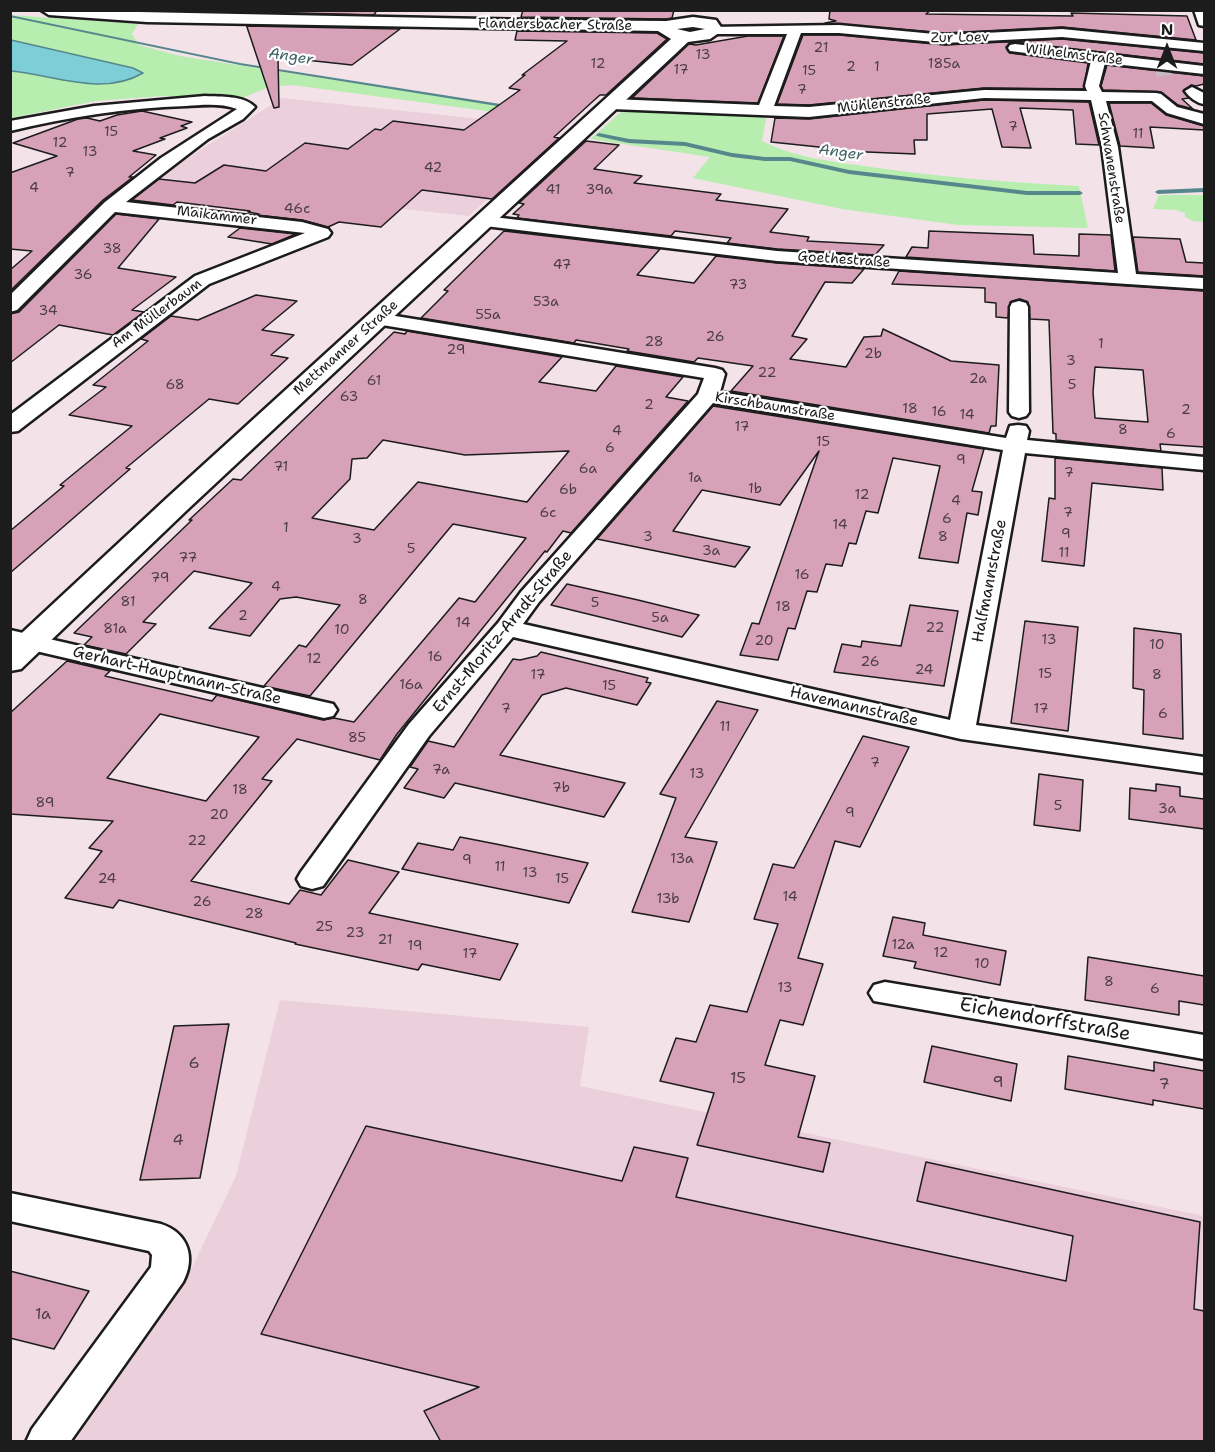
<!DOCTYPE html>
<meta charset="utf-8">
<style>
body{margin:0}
#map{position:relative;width:1215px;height:1452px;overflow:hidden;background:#f3e3e9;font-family:"Shantell Sans",sans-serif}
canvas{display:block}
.frame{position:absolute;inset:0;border:12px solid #1c1c1c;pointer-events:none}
.north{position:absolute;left:1137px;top:18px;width:60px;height:60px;-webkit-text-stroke:4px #fff;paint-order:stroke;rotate:0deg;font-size:16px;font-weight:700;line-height:24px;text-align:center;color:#1c1c1c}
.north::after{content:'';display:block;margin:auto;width:21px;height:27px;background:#1c1c1c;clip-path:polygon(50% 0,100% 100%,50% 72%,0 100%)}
</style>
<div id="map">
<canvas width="1215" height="1452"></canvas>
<div class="frame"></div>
<div class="north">N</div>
</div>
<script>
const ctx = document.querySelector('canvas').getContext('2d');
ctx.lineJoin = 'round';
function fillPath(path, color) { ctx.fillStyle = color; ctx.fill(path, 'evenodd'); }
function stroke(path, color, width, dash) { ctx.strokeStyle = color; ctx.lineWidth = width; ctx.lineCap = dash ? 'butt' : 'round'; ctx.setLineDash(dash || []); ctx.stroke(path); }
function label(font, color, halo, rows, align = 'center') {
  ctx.font = font + ' "Shantell Sans",sans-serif'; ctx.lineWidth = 4.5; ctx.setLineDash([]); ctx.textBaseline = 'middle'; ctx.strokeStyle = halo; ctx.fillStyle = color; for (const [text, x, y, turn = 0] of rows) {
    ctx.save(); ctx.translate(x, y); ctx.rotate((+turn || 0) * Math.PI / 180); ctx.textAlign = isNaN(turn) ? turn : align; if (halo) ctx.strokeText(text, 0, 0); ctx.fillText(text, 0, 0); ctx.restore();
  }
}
fillPath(new Path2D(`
 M282,98L565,128L469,216L298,198L158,177Z
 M280,1000L589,1027L580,1086L1204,1216V1441L74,1442L187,1278L236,1176Z`), '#ebcfda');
fillPath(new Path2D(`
 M11,15L138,24L132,34L139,45L180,56L573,117L569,122L292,85L269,87L242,98L163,96L96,101L11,118Z
 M627,107L767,114L762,141C793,157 829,161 864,166C935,177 1006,182 1079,186L1088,228L958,225L842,209L693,178L710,157L590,139Z
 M1159,195H1204V222L1193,221L1185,217V213L1176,210L1153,209Z`), '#b7edaf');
const water = new Path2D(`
 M11,40L133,68L143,73C102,97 54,75 11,71Z`);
fillPath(water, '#7dced6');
stroke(water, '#56878c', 1.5);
fillPath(new Path2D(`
 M10,15L240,63L513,106L510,108L240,65L10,17Z
 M599,133L629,139L685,142L732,153L765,157H790L849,170L1027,191H1080L1083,193L1080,195H1027L849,174L790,161H765L732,157L685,146L629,143L597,136L596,135Z
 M1204,188V192L1158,194L1155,192L1158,190Z`), '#56878c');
const building = new Path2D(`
 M258,10H377L374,15L257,12Z
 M523,10H674L672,18L666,19L521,17Z
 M830,10H931L926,14L1073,16L1071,13L1187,16L1196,40L1062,27L945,33L825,23L836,21L829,19Z
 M247,27V26L400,29L352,65L278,57L279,107L274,108Z
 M517,31L657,33L667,39L606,95H600L591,103L554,137L559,138L492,199L422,190L381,227L339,222L328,227L302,220L257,215L259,214L248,212L250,211L177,202L173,205L132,200L159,179L195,183L224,165L266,171L305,143L348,149L375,129L381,130L393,121L464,130L520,90L509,88L525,75H522L567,41L515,40Z
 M803,35H839L945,45L1062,39L1204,53V64L1015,42L1006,47L1010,53L1088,63L1084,89L984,88L809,105L777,104Z
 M748,36H784L758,103L632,98L689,44L696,45Z
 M1107,65L1204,76V84L1196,86L1191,85L1183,91L1189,98L1182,99L1193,109L1178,105L1161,92L1103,90L1101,86Z
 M984,100L1089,102L1099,145L1076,144L1073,110L1020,108L1031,148L1002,147L992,109L927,114V140H914L915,154L819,150V147L771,142L775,118L809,119Z
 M1109,103H1151L1166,115L1204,126V130L1150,127L1154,148L1120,146Z
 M142,111L192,122L181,126L187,128L160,138L165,139L133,151L156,155L129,177H133L103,200L10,291V270L32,251L10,249V173L57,156L13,143L78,119L87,118L100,121L117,115Z
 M586,141L619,145L594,169L642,176L634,183L721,194L716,200L788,209L770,232L809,237L807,241L884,245L875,255L777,249L727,243L731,238L675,231L671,236L517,218L519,215L513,214L524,204L519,203Z
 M116,214L159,219L118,268L176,277L132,310L144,312L113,335L59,325L10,363V314L19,312Z
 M240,228L296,234L272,244L228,237Z
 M504,231L660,249L637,275L694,283L716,256L777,263L864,269L852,283L825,282L792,336L807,339L790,359L846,367L864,337L881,336L883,329L951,361L999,365L996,426H991L989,433L731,391L753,366L698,358L694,362L627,351L629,349L576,340L574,343L421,318L448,291L444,290Z
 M929,231L1033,235L1034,254L1079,256V234L1111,235L1115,271L906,257L912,247L928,248Z
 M1133,237L1180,239L1186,262L1204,263V276L1138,272Z
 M899,271L1204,291V447L1160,444L1161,451L1056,440V434L1053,433L1049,320L1030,319L1028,302L1020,299L1010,302L1008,318L996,317V303L985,302V288L892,284ZM1095,367L1143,370L1148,422L1095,418L1093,392Z
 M256,295L297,301L262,330L294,335L271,355L288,358L238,404L209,399L126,468L130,469L10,573V531L64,486L60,485L132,426L69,415L106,387L93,385L148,341L141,339L171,316L198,320Z
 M407,331L562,357L539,382L596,391L616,366L683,377L666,397L688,401L571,533L563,531L547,552L545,551L397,734L380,760L297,739L262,779L272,781L191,881L289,904L300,890L321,895L348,860L399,872L369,913L518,944L500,980L422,964L418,970L295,944L296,943L119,900L113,908L65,898L102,851L89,848L113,821L10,814V713L67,661L110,671L105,676L212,701L217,695L323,720L334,718L354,722L459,598L475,602L526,538L453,524L310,696L264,686L299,645L306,647L340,605L296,597L280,599L250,636L209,628L252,583L194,571L143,622L156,624L126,654L84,645L92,637L74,633L192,520H189L233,479L241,480L394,332L405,334ZM383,440L465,455L569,451L527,502L418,482L374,530L312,518L350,479L352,459L367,458ZM160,714L259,737L206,801L107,778Z
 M713,406L984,449L972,491L982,492L978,515L967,513L958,563L919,558L940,466L893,458L878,513L866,511L856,544L849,543L842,566L826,564L817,592L807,591L795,629L788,628L778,660L740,655L752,623L759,624L819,451L780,505L702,490L673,531L750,547L735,567L597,539Z
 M1055,458L1162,468L1163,490L1092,483L1084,566L1042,561L1049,498L1055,499Z
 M567,584L638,600L699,615L682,637L551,605Z
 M910,605L958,611L944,686L834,672L842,644L861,647L862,641L901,646Z
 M1025,621L1078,627L1068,731L1011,723Z
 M1134,628L1181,634L1183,739L1143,734L1144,690L1133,688Z
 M541,652L648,678L646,682L651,683L637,705L566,688L542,695L500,755L625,783L604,817L455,783L444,798L404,788L418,769L410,767L428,741L454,747L513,659L520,660L537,656Z
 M717,701L758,710L685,837L717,842L689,922L632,912L676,798L660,794Z
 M863,736L909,747L860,847L835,841L798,958L823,964L803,1025L780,1020L765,1065L815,1076L798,1137L830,1143L823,1172L697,1145L714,1093L660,1081L676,1038L696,1042L710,1005L747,1012L778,924L754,919L773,864L794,868Z
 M1039,774L1083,780L1080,831L1034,825Z
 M1156,784L1180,787V796L1204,799V829L1129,819L1130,788L1156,791Z
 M460,837L496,844L588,863L569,903L402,869L418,843L453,850Z
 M893,917L925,923L923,935L1006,951L1000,985L914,968L916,962L883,956Z
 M1088,957L1204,976V1005L1179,1001V1015L1085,1000Z
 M229,1024L200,1178L140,1180L174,1026Z
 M932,1046L1017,1064L1011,1101L924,1082Z
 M1068,1056L1154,1071V1062L1204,1071V1109L1153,1100V1105L1065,1089Z
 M366,1126L622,1181L634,1147L688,1158L676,1197L1066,1281L1073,1236L917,1201L926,1162L1200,1222L1194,1309L1204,1311V1442H441L424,1411L479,1387L261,1334Z
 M10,1271L89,1291L54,1349L10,1338Z`);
fillPath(building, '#d7a1b7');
stroke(building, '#1c1c1c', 1.5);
stroke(new Path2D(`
 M1163,68L1164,76`), '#c8bbc0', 15, [15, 8]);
const street = new Path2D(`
 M1194,10H1204V26L1199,25Z
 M839,25L945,35L1062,29L1204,43V51L1062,37L945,43L839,33H801L774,106L809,107L984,90L1087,91L1085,86L1091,61L1010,51L1008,48L1010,45L1015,44L1204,66V74L1105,63L1099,86L1102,92L1156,93L1161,94L1177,107L1204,114V124L1167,113L1152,101H1106L1118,147L1136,274L1204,278V289L777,261L485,226L479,225L476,221L479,217L485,216L777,251L1118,273L1102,147L1091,100L984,98L809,117L612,109L604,104L612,99L759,105L787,34H715L708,30L710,27Z
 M1192,87L1204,93V104C1197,103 1189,97 1185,91Z
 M205,96C221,97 243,95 255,107L243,119L208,139L126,202L302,222L328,229L331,233L328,237L209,284L18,431L10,432V415L195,276L305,233L115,212L17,310L10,312V295L105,202L161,158L237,109C221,103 202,105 186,106C127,108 68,117 10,131V121L94,106Z
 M1019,301L1026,303L1028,307L1029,412L1026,416L1019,418L1012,416L1009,412L1010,307L1012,303Z
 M377,313L715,368L722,370L725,374L720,392L1006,438L1010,426L1018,425L1026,426L1029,431L1027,440L1204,457V470L1025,453L976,725L1204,757V773L961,739L513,637L429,736L323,886L312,889L301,886L297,879L301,872L409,724L498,623L521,592L698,394L704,378L370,323L367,319L370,315ZM713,403L1003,450L950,720L523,624L539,602Z
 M10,630L324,702L333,704L337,710L333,716L324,718L10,645Z
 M885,982L1204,1035V1059L874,1001L869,993L874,985Z
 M10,1193L161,1224C188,1233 196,1257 183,1282L70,1442H26L32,1429L151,1267L152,1255L149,1251L10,1221Z`);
const secondary = new Path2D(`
 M41,10L534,20L666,21L693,17L716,20L723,30L710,39L688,42L187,510L21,669L10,671V644L167,498L671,39L658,31L147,22L49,15ZM693,27L705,29L690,32L677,29Z`);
stroke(street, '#1c1c1c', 5);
stroke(secondary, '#1c1c1c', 5);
fillPath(street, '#fff');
fillPath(secondary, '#fff');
label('14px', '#1c1c1c', '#fff', [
 ["Flandersbacher Straße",555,25,1],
 ["Zur Loev",960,38,-1],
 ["Wilhelmstraße",1074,55,7],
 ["Mühlenstraße",884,104,-6],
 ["Schwanenstraße",1111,168,81],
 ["Maikammer",217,216,7],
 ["Goethestraße",844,260,4],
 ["Am Müllerbaum",157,314,-36],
 ["Mettmanner Straße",346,348,-42],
 ["Kirschbaumstraße",775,407,9]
]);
label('14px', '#4b3d43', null, [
 ["21",821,48],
 ["13",703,55],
 ["12",598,64],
 ["185a",944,64],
 ["2",851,67],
 ["1",877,67],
 ["17",681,70],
 ["15",809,71],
 ["7",802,90],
 ["7",1013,127],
 ["15",111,132],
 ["11",1138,134],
 ["12",60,143],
 ["13",90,152],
 ["42",433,168],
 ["7",70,173],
 ["4",34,188],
 ["41",553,190],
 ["39a",599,190],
 ["46c",297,209],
 ["38",112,249],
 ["47",562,265],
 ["36",83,275],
 ["73",738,285],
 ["53a",546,302],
 ["34",48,311],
 ["55a",488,315],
 ["26",715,337],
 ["28",654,342],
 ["1",1101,344],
 ["29",456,350],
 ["2b",873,354],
 ["3",1071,361],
 ["22",767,373],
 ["2a",978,379],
 ["61",374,381],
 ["68",175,385],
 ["5",1072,385],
 ["63",349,397],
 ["2",649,405],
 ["18",910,409],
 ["2",1186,410],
 ["16",939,412],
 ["14",967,415],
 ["17",742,427],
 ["8",1123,430],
 ["4",617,431],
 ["6",1171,434],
 ["15",823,442],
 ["6",610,448],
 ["9",961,460],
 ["71",281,467],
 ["6a",588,469],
 ["7",1069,473],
 ["1a",695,478],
 ["1b",755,489],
 ["6b",568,490],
 ["12",862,495],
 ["4",956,501],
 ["6c",548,513],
 ["7",1068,513],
 ["6",947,519],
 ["14",840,525],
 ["1",286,528],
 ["9",1066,534],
 ["3",648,537],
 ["8",943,537],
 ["3",357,539],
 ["5",411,549],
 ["3a",711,551],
 ["11",1064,553],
 ["77",188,558],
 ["16",802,575],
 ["79",160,578],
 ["4",276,587],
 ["8",363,600],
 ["81",128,602],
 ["5",595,603],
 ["18",783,607],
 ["2",243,616],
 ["5a",660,618],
 ["14",463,623],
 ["22",935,628],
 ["81a",115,629],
 ["10",342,630],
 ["13",1049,640],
 ["20",764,641],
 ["10",1157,645],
 ["16",435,657],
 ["12",314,659],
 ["26",870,662],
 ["24",924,670],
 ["15",1045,674],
 ["17",538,675],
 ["8",1157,675],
 ["16a",411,685],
 ["15",609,686],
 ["7",506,709],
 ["17",1041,709],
 ["6",1163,714],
 ["11",725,727],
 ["85",357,738],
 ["7",875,763],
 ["7a",441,770],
 ["13",697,774],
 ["7b",561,788],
 ["18",240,790],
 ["89",45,803],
 ["5",1058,806],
 ["3a",1167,809],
 ["9",850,813],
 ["20",219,815],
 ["22",197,841],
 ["13a",682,859],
 ["9",467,860],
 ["11",500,867],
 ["13",530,873],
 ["24",107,879],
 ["15",562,879],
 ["14",790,897],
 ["13b",668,899],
 ["26",202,902],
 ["28",254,914],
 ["25",324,927],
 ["23",355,933],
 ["21",385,940],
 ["12a",903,945],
 ["19",415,946],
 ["12",941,953],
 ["17",470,954],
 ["10",982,964],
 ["8",1109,982],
 ["13",785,988],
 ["6",1155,989]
]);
label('italic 15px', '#436366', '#fff', [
 ["Anger",291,57,9],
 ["Anger",841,153,8]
]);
label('16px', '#1c1c1c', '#fff', [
 ["Halfmannstraße",990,581,-79],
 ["Ernst-Moritz-Arndt-Straße",503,632,-50],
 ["Gerhart-Hauptmann-Straße",177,676,13],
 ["Havemannstraße",854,707,13]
]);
label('16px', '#4b3d43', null, [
 ["6",194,1064],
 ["15",738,1079],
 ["9",998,1083],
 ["7",1164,1085],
 ["4",178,1141],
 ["1a",43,1315]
]);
label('20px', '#1c1c1c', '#fff', [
 ["Eichendorffstraße",1045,1020,10]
]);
</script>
